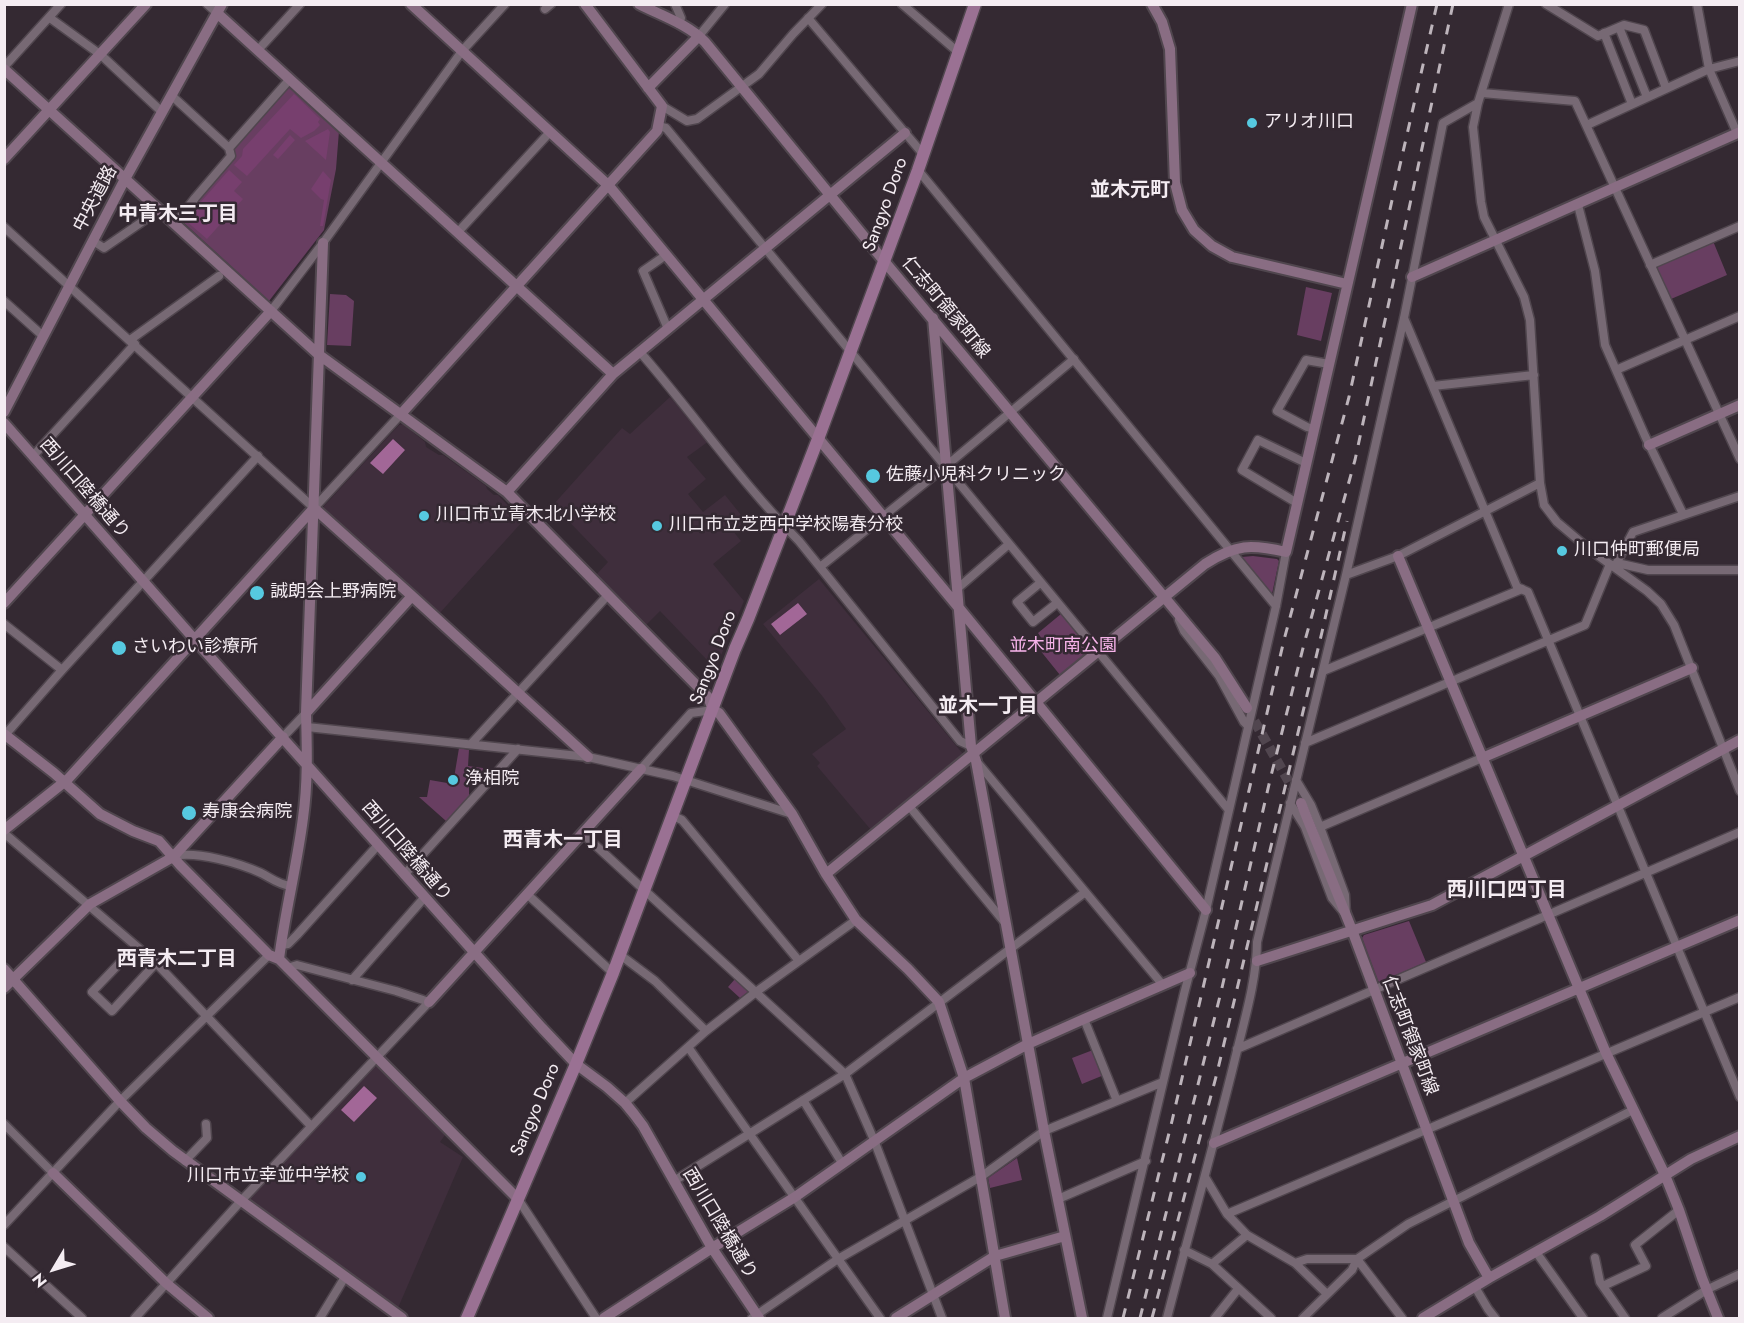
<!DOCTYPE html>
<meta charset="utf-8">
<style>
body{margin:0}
#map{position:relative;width:1744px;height:1323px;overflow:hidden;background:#342932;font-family:Jost,sans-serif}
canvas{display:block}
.frame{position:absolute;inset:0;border:6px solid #f4ecf2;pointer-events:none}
.north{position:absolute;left:24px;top:1239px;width:60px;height:60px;-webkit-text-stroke:4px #342932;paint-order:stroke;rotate:232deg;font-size:16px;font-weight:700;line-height:24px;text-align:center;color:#f4ecf2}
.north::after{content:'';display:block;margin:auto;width:21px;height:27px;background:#f4ecf2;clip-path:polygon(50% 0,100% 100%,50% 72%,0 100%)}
</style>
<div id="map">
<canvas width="1744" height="1323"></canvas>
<div class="frame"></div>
<div class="north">N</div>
</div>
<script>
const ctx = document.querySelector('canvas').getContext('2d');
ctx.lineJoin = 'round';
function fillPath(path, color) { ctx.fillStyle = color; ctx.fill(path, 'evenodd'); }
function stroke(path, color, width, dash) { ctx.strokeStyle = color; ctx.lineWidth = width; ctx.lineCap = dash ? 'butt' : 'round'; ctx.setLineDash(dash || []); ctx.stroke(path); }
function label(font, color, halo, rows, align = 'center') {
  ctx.font = font + ' Jost,"Noto Sans JP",sans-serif'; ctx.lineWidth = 5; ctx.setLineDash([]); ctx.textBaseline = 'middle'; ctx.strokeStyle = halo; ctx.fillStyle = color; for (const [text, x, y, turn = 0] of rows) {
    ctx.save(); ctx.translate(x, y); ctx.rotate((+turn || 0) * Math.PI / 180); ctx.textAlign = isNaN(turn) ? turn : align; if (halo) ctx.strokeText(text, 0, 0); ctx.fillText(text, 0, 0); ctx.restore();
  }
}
fillPath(new Path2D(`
 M670,397L709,441L687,457L706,479L688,494L703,512L725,495L746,521L733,531L741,541L713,564L744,601L717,665L707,660L660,611L646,625L596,575L608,562L553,505L622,428L630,434Z
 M403,424L425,442L426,447L439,455H443L486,486L487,489L494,495H498L523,521L438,615L324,511V506L399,425Z
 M819,579L963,754L871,830L817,766L820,763L812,754L846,729L823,697L763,624Z
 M373,1067H377L445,1135L440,1142L463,1157L398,1308L249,1201V1198Z`), '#3f2e3c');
fillPath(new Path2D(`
 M292,86L339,131L336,169L324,230L269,301L184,223L183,219L235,157V147L287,88Z
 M1713,241L1727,275L1671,299L1657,269L1658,266Z
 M1306,287L1332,293L1321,341L1297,335Z
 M330,294L346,295L354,301L351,346L327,345Z
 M1253,556L1277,559L1279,561L1272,594L1242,557Z
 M1061,614L1091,651L1060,675L1035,644L1042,639L1038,633Z
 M459,748L469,750L468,766L483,768L482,774L469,786V796L446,821L419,797H427L430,780L453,784Z
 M1409,921L1426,962L1380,982L1378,981L1362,938L1364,935Z
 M735,979L749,991L740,998L728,987Z
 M1093,1050L1104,1075L1082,1084L1072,1058Z
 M1017,1158L1022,1180L990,1188L988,1178Z`), '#683e61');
fillPath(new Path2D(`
 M294,94L320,119L318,122L320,125L314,131L301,138L290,129L247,176L234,165L242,156L243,149Z
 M328,129L330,132L326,160L305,141Z
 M290,135L295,140L278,159L273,155Z
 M229,170L242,182L234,191L243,199L207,239L185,220Z
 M323,171L331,180L323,226H320L324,200L321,199L311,189Z`), '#773f6e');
fillPath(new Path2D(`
 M393,439L405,450L383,474L370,463Z
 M798,603L807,614L780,635L771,624Z
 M364,1086L377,1098L354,1122L341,1110Z`), '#a26797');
stroke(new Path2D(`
 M1247,708L1301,803`), '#51464f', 10, [10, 5]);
const street = new Path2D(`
 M207,4L217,13
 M675,4L681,18L679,24
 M902,4L958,52
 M1509,4L1478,103L1473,127L1481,202L1484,217L1524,297L1530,320L1540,483L1544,505L1557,522L1589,549L1647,591L1661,604L1674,625L1740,791
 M1546,4L1598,36L1624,25L1644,30L1666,88
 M1697,4L1709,69L1737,133
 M545,9L551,4
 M50,18L101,55L162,112
 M808,18L923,154
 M1619,27L1647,97
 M1604,33L1632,104
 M699,36L725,4
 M258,50L300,4
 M4,67L61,4
 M1482,93L1575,101L1740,459
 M171,95L229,148
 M662,106L687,121L697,119L759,74L793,34L822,4
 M1587,125L1709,69L1740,61
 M658,126L666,128C855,354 1040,583 1228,809
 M918,170L1276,606
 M1578,205L1595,271L1605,345L1645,436L1683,514
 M175,224L195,198L231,156L229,148L290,79
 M4,227L314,508L401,414
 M458,232L550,132
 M93,241L104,248L149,217L153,204
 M666,255L643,271L668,329
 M1650,265L1740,226
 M4,301L43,336
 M271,311L323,243L462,51L505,4
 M1404,318L1517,587L1528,592L1740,1097
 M130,340L219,276
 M640,352C694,414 741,483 799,541L960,741L971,746
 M1616,370L1740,316
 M1433,386L1534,375
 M1314,429L1307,427L1277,411L1306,360L1329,364
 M33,456L135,344
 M1297,503L1242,470L1258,440L1306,463
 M1617,563L1648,570H1740
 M1615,566L1633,532L1740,496
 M820,567L946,466L1074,359
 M1346,575L1398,556L1540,483
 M1040,583L1017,602L1033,622L1057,603
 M958,588L1009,544
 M1179,620L1184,631L1219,676L1244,722L1248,726
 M4,624L62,670
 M1323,671L1522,589
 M307,727L588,757L673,776L792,814
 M5,735L62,670L258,456
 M283,737L306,713
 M1305,743L1585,625L1610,564
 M471,744L608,595
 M977,762L1162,984
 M641,769L691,713L713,710
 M1290,803L1305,827L1332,898L1346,915L1345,895L1320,827L1311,805L1296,780
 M909,806L1006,924
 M671,815L682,820L799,961
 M1320,827L1482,758
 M4,833L156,963L311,1126
 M582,833L845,1074L874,1140L942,1318
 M174,856C197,851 239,863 261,873C271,878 279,885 291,886
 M404,875L518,749
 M527,894L613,973
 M282,945L288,944L297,935L378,845
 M136,946L92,992L112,1011L156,963
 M619,954L655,981L706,1031
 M352,980L424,898
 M1084,1019L1117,1101
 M688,1047L880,1318
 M1237,1049L1740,832
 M803,1100L842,1163
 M625,1103L706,1031L756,992L856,920
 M4,1124L53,1173
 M185,1161L207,1138L206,1124
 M1205,1177L1227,1214L1247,1235L1295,1263L1327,1294
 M674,1181L845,1074L1084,893
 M518,1199L596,1318
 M1058,1199L1146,1161
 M1227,1214L1740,997
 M4,1225L120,1101L269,955
 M4,1247L82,1318
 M1184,1250L1212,1264L1271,1318
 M1536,1252L1583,1318
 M1595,1258L1600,1282L1625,1318
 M1295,1263L1307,1259H1357L1402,1318
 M1212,1264L1247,1235
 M1603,1286L1646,1266L1635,1245L1679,1210
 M1475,1287L1488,1309L1495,1318
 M135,1318L240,1202L429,1002L396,991L297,965L287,968
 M320,1318L345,1277
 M752,1318L838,1259L982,1176L1044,1131L1163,1082
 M1107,1318L1184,994L1206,910L1276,606L1286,552
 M1167,1318C1189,1233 1213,1148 1234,1063C1243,1025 1257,980 1257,942L1346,575L1404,318L1443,123L1478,103
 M1215,1318L1238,1289
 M1303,1318L1352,1270L1357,1259L1408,1224L1633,1110
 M1662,1318L1708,1289L1740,1274`);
const secondary = new Path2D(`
 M411,4L609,186L959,608L1206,910
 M639,4C660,15 688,24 705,42L884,261L1215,658L1247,708
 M1152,4L1162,22L1170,49L1175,183L1182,210L1194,230L1212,246L1232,257L1347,284
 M217,13L613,374
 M4,69L318,354L507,492L708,697L713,710L719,713L792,814L826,874L856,920L908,969L939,1002L964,1078L1005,1318
 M648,88L699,36
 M4,159L146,4
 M1412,277L1740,132
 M933,318L971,746L976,761L1044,1131L1082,1318
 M4,412L125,179L222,4
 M401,414L657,131L662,106L585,4
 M4,423L195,640L542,1028L576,1064L607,1087L625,1103L634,1114L643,1126L712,1248L759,1318
 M1649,445L1740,405
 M507,492L613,374L905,133
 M1398,556L1606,1053L1665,1175L1679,1210L1702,1278L1718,1318
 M4,603L271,311
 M306,713L412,596
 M4,734L54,773L100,814L133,831L159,841L180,865L269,955L279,959L518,1199
 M1482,758L1692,668
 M1301,803L1352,930L1469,1243L1489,1278
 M4,830L68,779L314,508L412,596L588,757
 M826,874L1205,564C1236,544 1251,544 1286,552L1412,4
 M279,959C285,912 297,865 303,818C308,783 307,748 306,713L323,243
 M1257,961L1432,905L1740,740
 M4,969L120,1101L146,1128L173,1151L402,1318
 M4,988L90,904L173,857L283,737
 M429,1002L641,769
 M1214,1143L1740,920
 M53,1173L166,1283L208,1318
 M604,1318L712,1248L795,1197L964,1078L1028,1044L1084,1019L1190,973
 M896,1318L995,1256L1065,1236
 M1423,1318L1489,1278L1600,1216L1691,1159L1740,1136`);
const primary = new Path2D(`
 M467,1318L576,1064L613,973L735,649L748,619L818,439L918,170L975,4`);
stroke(street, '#50464e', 11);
stroke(secondary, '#50464e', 14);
stroke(primary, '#50464e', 15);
stroke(street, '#776974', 8);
stroke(secondary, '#896d83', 10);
stroke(primary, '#9a7193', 12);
stroke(new Path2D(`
 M1123,1318L1172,1121L1284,640L1349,397L1394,191L1437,4
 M1140,1318L1221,992L1270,780L1304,644L1355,460L1453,4
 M1152,1318L1217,1073L1322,632L1347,521`), '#bdb4bb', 3, [10, 10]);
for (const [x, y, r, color] of [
 [1252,123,6,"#56c9e0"],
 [873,476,8,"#56c9e0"],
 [424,516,6,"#56c9e0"],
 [657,526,6,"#56c9e0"],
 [1562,551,6,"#56c9e0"],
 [257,593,8,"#56c9e0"],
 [119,648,8,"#56c9e0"],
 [453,780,6,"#56c9e0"],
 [189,813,8,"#56c9e0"],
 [361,1177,6,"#56c9e0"]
]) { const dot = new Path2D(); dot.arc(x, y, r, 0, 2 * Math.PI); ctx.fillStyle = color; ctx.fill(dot); stroke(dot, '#342932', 2); }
label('18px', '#f4ecf2', '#342932', [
 ["アリオ川口",1264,123],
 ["佐藤小児科クリニック",886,476],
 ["川口市立青木北小学校",436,516],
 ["川口市立芝西中学校陽春分校",669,526],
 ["川口仲町郵便局",1574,551],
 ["誠朗会上野病院",270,593],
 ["さいわい診療所",132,648],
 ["浄相院",465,780],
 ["寿康会病院",202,813],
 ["川口市立幸並中学校",349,1177,"right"]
], 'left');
label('18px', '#f4ecf2', '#342932', [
 ["中央道路",96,199,-62],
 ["Sangyo Doro",886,205,-70],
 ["仁志町領家町線",945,308,50],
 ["西川口陸橋通り",84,489,49],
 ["Sangyo Doro",714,658,-69],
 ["西川口陸橋通り",406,852,49],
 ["仁志町領家町線",1409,1036,69],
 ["Sangyo Doro",536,1110,-67],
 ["西川口陸橋通り",719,1224,59]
]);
label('18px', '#f6b3e9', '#342932', [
 ["並木町南公園",1063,647]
]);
label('bold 20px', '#f4ecf2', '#342932', [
 ["並木元町",1130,191],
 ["中青木三丁目",178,215],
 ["並木一丁目",988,707],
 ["西青木一丁目",563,841],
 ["西川口四丁目",1507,891],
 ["西青木二丁目",177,960]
]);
</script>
